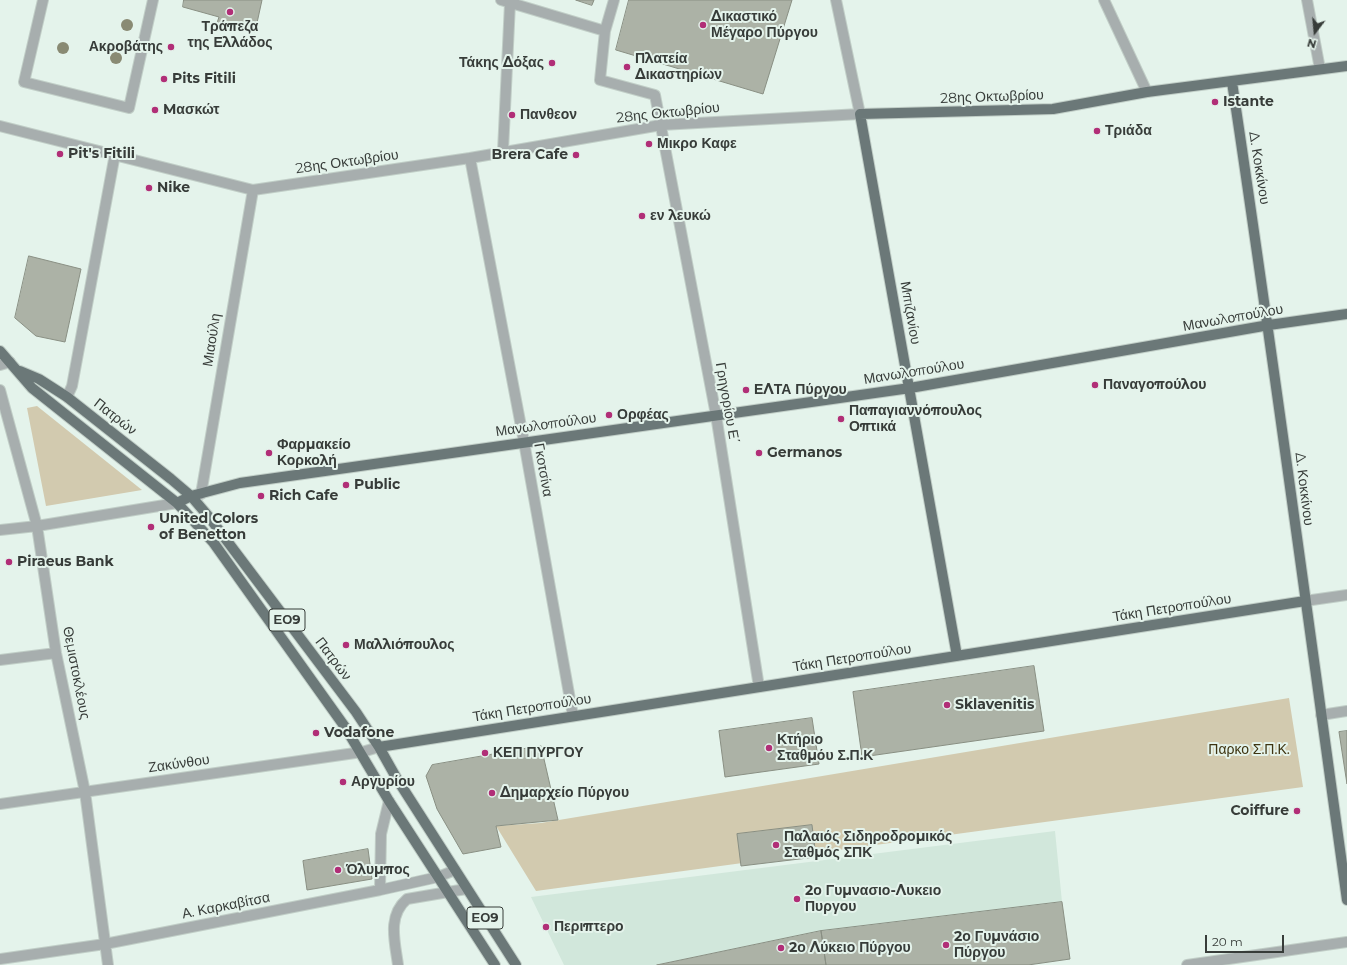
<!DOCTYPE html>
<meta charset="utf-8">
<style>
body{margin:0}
#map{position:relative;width:1347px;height:965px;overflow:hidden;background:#e4f3eb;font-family:Montserrat,sans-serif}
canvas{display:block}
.north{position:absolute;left:1295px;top:12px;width:40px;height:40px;-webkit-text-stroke:3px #e4f3eb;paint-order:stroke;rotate:196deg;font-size:11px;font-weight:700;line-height:16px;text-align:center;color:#373c39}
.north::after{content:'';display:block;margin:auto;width:14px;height:18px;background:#373c39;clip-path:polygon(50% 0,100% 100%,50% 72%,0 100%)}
.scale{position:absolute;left:1205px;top:935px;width:79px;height:18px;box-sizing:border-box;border:2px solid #373c39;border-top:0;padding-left:5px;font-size:12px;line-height:14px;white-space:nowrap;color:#373c39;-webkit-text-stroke:3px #e4f3eb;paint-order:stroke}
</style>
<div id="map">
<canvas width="1347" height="965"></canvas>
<div class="north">N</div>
<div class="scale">20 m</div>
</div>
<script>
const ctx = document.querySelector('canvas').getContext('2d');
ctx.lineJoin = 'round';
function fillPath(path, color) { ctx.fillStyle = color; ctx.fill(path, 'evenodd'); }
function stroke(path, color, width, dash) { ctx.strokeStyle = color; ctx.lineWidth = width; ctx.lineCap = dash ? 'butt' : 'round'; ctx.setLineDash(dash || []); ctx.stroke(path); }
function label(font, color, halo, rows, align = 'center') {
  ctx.font = font + ' Montserrat,sans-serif'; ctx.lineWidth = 4; ctx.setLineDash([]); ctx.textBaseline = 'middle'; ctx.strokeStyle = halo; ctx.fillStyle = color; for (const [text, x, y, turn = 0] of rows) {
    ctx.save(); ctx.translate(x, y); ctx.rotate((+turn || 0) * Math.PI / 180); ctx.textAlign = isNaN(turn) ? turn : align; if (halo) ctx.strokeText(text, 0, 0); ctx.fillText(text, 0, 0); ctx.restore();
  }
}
fillPath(new Path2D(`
 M1055,831L1062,902L821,931L657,965H564L531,897Z`), '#d1e7db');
fillPath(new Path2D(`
 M37,406L142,490L46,506L27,408Z
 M1289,698L1303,787L536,891L496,826L541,823Z`), '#d2caaf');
const building = new Path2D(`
 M184,0H262L255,32L217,23L219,17L183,7Z
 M576,0H594L592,5Z
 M629,0H792L763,94L616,50Z
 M29,256L81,269L65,342L36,336L15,318Z
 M1034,666L1044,731L862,757L853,692Z
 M812,718L819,764L725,777L719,731Z
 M1347,731V784L1339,732Z
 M541,746L558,820L496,826L501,847L463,854L437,809L426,776L432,765Z
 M812,825L816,857L741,866L737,834Z
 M368,849L372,879L307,890L303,861Z
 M1062,902L1070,959L1028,965H826L821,931Z
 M821,931L826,965H657Z`);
fillPath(building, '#acb2a6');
stroke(building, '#898f83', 1);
const minor = new Path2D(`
 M43,0L24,82L129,108L153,0
 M501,0L605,31L614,0
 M1104,0L1147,92
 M1307,0L1320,69
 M605,31L600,80L655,95L716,415L759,687
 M0,126L253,190L470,158L661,125L860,114L836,0
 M503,151L510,3
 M470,158L524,442L573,716
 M0,365L10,362
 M0,390L37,526L56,653L85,792L108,965
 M67,397L72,386L115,154
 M201,494L253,190
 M0,530L37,526L177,503
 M1305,601L1347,595
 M0,660L56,653
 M1321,715L1347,711
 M0,804L362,752L379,747
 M380,890L381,834L389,801
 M0,959L105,944L380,890L438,877L455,870
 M398,965C395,942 387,916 407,899L466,889
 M1187,965L1347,942`);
const major = new Path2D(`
 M1232,82C1273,354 1309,627 1347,900
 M0,351L32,388L177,503L213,542L345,727L389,801L495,965
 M20,371L39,379L67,397L171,479L191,496L209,517L356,712L379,747L397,779L516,965
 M177,503L191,496L240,483L910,388L1269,325L1347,314
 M957,656L860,114L1053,109L1147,92L1347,66
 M379,747L1305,601`);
stroke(minor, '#c1cec7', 12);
stroke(major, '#c1cec7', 12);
stroke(minor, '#a7aeae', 10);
stroke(major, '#6b7878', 10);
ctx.fillStyle = '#898a73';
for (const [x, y] of [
 [127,25],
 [63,48],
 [116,58]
]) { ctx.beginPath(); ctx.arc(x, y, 6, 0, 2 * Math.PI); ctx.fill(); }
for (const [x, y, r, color] of [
 [230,12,4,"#b12e77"],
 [703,25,4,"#b12e77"],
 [171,47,4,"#b12e77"],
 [552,63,4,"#b12e77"],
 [627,67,4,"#b12e77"],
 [164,79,4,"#b12e77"],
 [1215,102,4,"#b12e77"],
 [155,110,4,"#b12e77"],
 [512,115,4,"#b12e77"],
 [1097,131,4,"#b12e77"],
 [649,144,4,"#b12e77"],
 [60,154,4,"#b12e77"],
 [576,155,4,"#b12e77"],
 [149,188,4,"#b12e77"],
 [642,216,4,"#b12e77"],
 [1095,385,4,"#b12e77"],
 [746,390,4,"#b12e77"],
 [609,415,4,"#b12e77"],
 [841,419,4,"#b12e77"],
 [269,453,4,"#b12e77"],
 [759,453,4,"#b12e77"],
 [346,485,4,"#b12e77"],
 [261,496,4,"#b12e77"],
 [151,527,4,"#b12e77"],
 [9,562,4,"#b12e77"],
 [346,645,4,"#b12e77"],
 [947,705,4,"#b12e77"],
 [316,733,4,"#b12e77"],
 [769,748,4,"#b12e77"],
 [485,753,4,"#b12e77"],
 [343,782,4,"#b12e77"],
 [492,793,4,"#b12e77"],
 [1297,811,4,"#b12e77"],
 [776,845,4,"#b12e77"],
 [338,870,4,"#b12e77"],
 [797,899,4,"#b12e77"],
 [546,927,4,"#b12e77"],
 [946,945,4,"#b12e77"],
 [781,948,4,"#b12e77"]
]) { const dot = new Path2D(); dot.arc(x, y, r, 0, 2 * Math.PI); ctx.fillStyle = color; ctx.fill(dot); stroke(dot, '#e4f3eb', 1.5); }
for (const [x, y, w] of [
 [287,620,36],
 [485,918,36]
]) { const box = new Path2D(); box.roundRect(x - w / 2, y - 11, w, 22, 3); ctx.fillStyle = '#e4f3eb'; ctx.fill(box); stroke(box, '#373c39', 1); }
label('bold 13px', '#373c39', null, [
 ["ΕΟ9",287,620],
 ["ΕΟ9",485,918]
]);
label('bold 14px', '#373c39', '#e4f3eb', [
 ["Δικαστικό",711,17],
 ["Μέγαρο Πύργου",711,33],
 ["Τράπεζα",230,27,"center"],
 ["της Ελλάδος",230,43,"center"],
 ["Ακροβάτης",163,47,"right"],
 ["Πλατεία",635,59],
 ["Δικαστηρίων",635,75],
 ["Τάκης Δόξας",544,63,"right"],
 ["Pits Fitili",172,79],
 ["Istante",1223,102],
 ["Mασκώτ",163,110],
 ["Πανθεον",520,115],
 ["Τριάδα",1105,131],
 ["Μικρο Καφε",657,144],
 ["Pit's Fitili",68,154],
 ["Brera Cafe",568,155,"right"],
 ["Nike",157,188],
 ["εν λευκώ",650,216],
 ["Παναγοπούλου",1103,385],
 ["ΕΛΤΑ Πύργου",754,390],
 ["Παπαγιαννόπουλος",849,411],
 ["Οπτικά",849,427],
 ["Ορφέας",617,415],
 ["Φαρμακείο",277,445],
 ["Κορκολή",277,461],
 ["Germanos",767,453],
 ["Public",354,485],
 ["Rich Cafe",269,496],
 ["United Colors",159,519],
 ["of Benetton",159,535],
 ["Piraeus Bank",17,562],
 ["Μαλλιόπουλος",354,645],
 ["Sklavenitis",955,705],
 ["Vodafone",324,733],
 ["Κτήριο",777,740],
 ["Σταθμόυ Σ.Π.Κ",777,756],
 ["ΚΕΠ ΠΥΡΓΟΥ",493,753],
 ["Αργυρίου",351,782],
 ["Δημαρχείο Πύργου",500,793],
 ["Coiffure",1289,811,"right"],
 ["Παλαιός Σιδηροδρομικός",784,837],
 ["Σταθμός ΣΠΚ",784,853],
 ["Όλυμπος",346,870],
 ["2ο Γυμνασιο-Λυκειο",805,891],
 ["Πυργου",805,907],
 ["Περιπτερο",554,927],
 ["2ο Γυμνάσιο",954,937],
 ["Πύργου",954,953],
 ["2ο Λύκειο Πύργου",789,948]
], 'left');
label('14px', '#373c39', '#e4f3eb', [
 ["28ης Οκτωβρίου",992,97,-2],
 ["28ης Οκτωβρίου",668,113,-6],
 ["28ης Οκτωβρίου",347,162,-8],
 ["Δ. Κοκκίνου",1259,168,81],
 ["Μπιζανίου",910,313,80],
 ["Μανωλοπούλου",1233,318,-10],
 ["Μιαούλη",212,340,-81],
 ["Μανωλοπούλου",914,372,-9],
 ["Γρηγορίου Ε΄",727,403,80],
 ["Πατρών",115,417,38],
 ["Μανωλοπούλου",546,425,-8],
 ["Γκοτσίνα",543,470,80],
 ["Δ. Κοκκίνου",1304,489,83],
 ["Τάκη Πετροπούλου",1172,608,-9],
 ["Τάκη Πετροπούλου",852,658,-9],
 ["Πατρών",333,659,53],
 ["Θεμιστοκλέους",76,673,79],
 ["Τάκη Πετροπούλου",532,708,-9],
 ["Ζακύνθου",179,764,-8],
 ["Α. Καρκαβίτσα",226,906,-11]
]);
label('14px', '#3e3411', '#e4f3eb', [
 ["Παρκο Σ.Π.Κ.",1249,750]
]);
</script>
